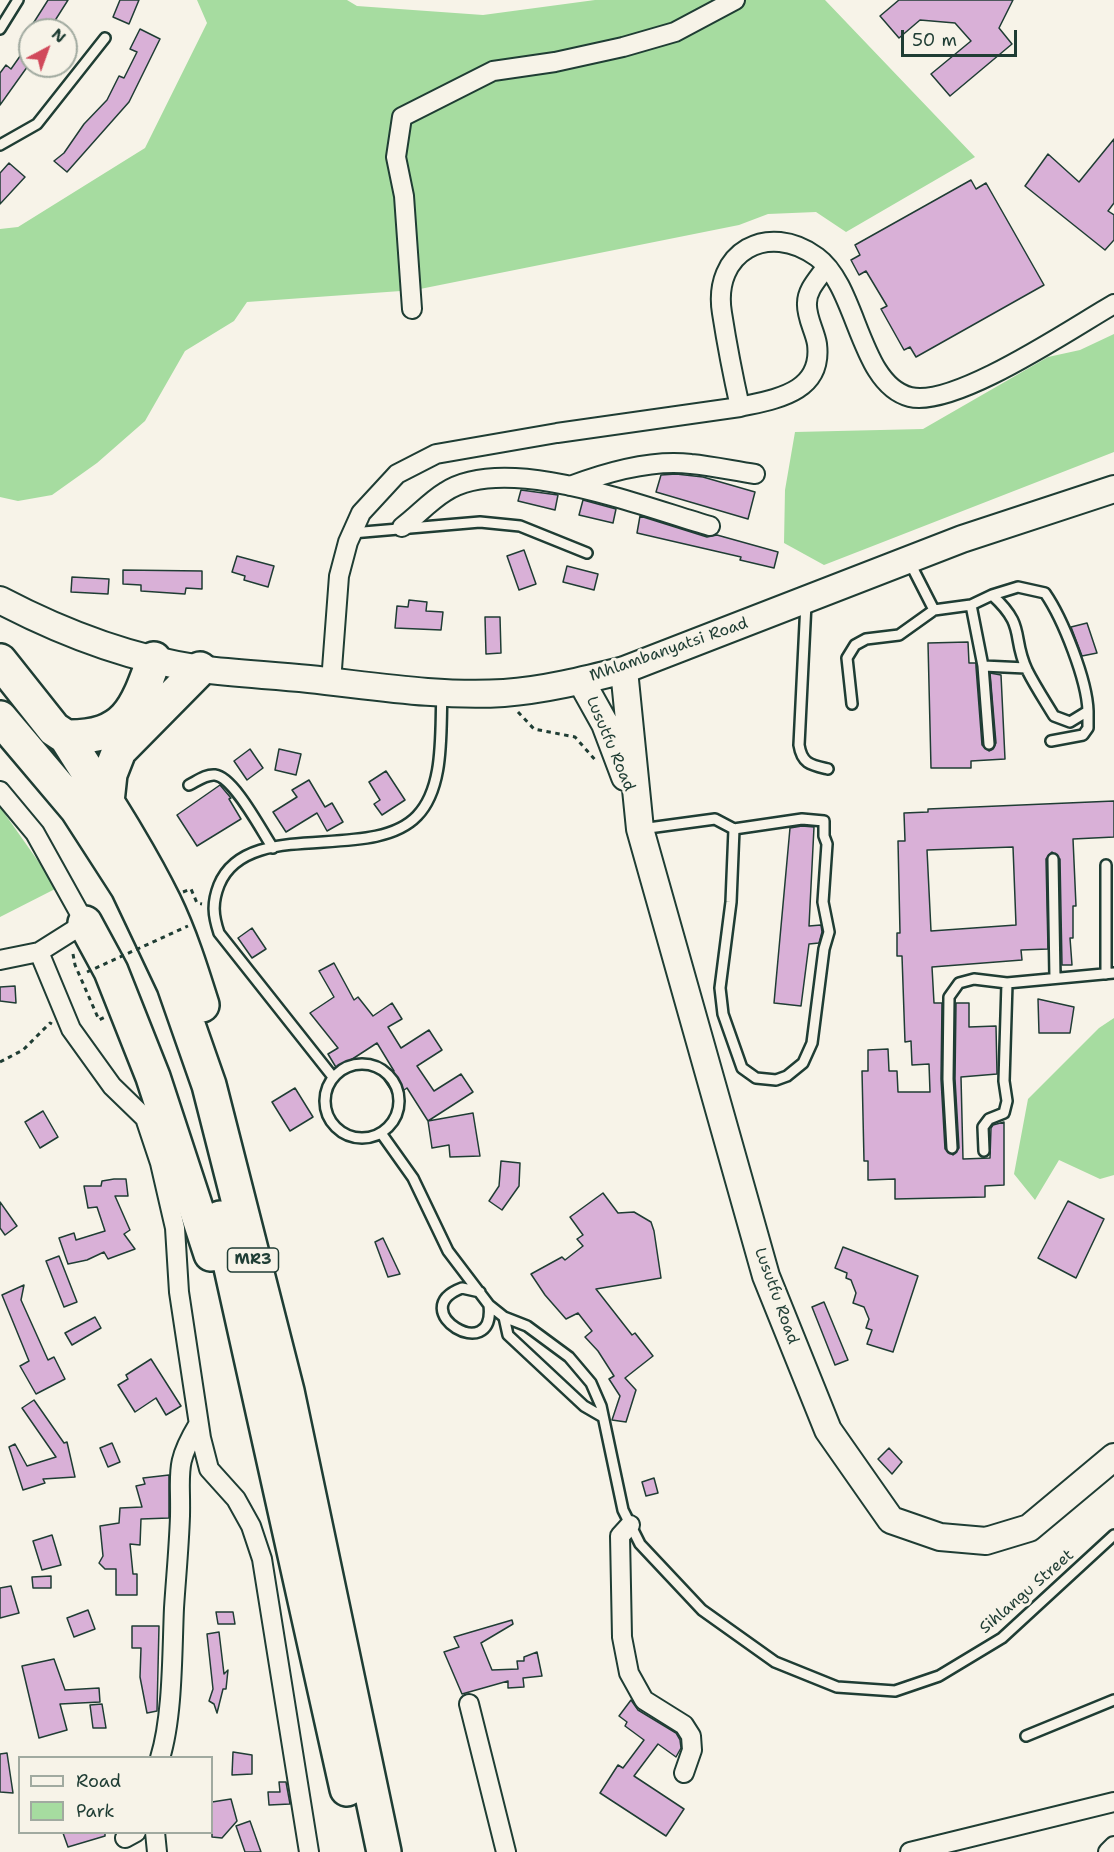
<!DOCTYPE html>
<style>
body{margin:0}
#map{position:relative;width:1114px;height:1852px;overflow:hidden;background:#f7f3e8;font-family:"Shantell Sans",sans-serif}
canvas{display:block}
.legend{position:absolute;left:18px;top:1756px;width:195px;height:78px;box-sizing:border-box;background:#f7f3e8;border:2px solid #a1aaa0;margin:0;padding:8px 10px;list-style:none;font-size:18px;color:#1f3d34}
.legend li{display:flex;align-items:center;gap:12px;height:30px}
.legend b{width:30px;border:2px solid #a1aaa0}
.north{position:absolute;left:18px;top:18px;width:60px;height:60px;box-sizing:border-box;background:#f7f3e8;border:2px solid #a1aaa0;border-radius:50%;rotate:41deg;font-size:16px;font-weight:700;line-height:24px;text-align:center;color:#1f3d34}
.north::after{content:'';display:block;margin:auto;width:21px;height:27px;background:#d1495b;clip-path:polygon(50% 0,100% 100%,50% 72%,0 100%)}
.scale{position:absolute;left:901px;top:30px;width:116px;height:27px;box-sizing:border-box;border:3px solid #1f3d34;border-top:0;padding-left:8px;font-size:18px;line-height:21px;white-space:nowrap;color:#1f3d34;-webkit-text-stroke:4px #f7f3e8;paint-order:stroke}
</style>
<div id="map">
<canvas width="1114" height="1852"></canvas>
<ul class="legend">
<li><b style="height:8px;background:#f7f3e8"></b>Road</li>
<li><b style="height:16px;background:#a6dca0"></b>Park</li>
</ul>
<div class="north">N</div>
<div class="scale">50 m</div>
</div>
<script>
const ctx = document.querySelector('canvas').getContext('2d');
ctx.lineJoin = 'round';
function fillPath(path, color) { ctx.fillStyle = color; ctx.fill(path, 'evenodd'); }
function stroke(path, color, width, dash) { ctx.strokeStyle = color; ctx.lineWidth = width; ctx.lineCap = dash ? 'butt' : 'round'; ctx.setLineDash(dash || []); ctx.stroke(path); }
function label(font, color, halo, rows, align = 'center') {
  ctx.font = font + ' "Shantell Sans",sans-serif'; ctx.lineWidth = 6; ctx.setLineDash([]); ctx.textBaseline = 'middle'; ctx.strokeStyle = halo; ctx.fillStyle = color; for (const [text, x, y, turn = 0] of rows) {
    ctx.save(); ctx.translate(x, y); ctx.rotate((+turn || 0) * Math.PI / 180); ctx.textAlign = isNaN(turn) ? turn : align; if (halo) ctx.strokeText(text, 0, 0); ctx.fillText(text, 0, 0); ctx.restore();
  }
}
fillPath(new Path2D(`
 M197,0H347L357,6L483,15L595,0H825L975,157L846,232L816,212L768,214L739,225L415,290L247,302L234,321L185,351L145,421L97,463L52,495L18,501L0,497V229L18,227L145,148L207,23Z
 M1114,334V452L824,565L784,543L785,490L795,432L923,429L1048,357L1080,350Z
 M0,807L57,888L0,917Z
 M1114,1018V1175L1100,1179L1059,1160L1035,1200L1014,1174L1028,1099L1099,1028Z`), '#a6dca0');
const building = new Path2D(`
 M48,0H68L49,30H29Z
 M120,0H139L129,24L113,17Z
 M899,0H1013L999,28L1012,44L950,96L931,74L971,41L955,23L920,20L899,38L880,16Z
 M140,29L160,39L129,102L67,172L54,161L64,153L84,124L107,100L119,76L124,78L137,52L130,49Z
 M30,42V63L0,105V73L6,65L11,69Z
 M1114,139V203L1108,211L1114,215V240L1105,250L1025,186L1048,154L1079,182Z
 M9,163L25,177L0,204V173Z
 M971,180L976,189L986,183L1044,285L916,357L910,347L904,350L881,309L887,306L866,271L859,275L851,260L860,255L855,245Z
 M676,474L703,477L755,492L748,519L656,492L661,475Z
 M521,490L558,495L555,510L518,501Z
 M583,500L616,509L613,523L579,515Z
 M640,516L707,537L717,535L778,552L774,568L740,560L741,557L637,533Z
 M524,550L536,584L519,590L507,556Z
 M237,556L274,566L268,587L244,580L245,576L232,572Z
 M567,566L598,574L594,590L563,582Z
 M123,570L202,571V589L186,588L185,594L141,591V585L123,584Z
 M72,577L109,579L108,594L71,592Z
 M409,600L427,602L426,611L443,612L441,630L395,628L397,606L408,607Z
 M485,617H500L501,653L486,654Z
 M1087,623L1097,653L1082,656L1071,627Z
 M968,642L969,663H976V667L982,745L989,751L993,749L996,743L990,673L1001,675L1005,759L971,761V768H931L928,643Z
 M250,749L263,768L247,780L234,761Z
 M279,749L301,754L296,775L275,770Z
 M386,771L405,800L382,815L374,804L380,800L369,782Z
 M309,780L325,807L332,803L343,822L327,831L317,813L286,832L273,812L297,797L292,790Z
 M220,785L231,798L229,799L241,819L197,846L177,815Z
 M1114,801V837L1073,839L1076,906H1073V938H1070L1072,965H1062L1060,859L1052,852L1046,859L1048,949L1021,950L1022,960L932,967L934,1003H942L941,1079L945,1149L953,1155L959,1148L955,1079L956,1003H969V1027L996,1026L997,1074L961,1077L963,1159L990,1158L991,1128L993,1125L1004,1122V1185L985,1186V1197L895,1199V1179L868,1180V1161H864L862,1071H868V1050L888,1049L889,1071H897L898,1092H930L929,1064L912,1065L911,1041L905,1042L902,956H897V933H900L898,841H905L904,813L928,812V809ZM1013,847L1016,925L931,931L927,850Z
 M802,826L814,827L809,926L821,925L822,932L819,943L809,944L801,1006L774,1003L790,828Z
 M252,928L266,949L252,958L238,938Z
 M334,963L354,1000L358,997L373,1016L392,1003L402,1019L388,1027L401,1048L429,1030L442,1050L417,1066L434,1091L461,1074L473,1092L428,1121L407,1088L395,1096L383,1078L394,1071L377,1043L337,1069L328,1054L338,1048L310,1013L334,997L319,971Z
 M15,986L16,1003L0,1001V987Z
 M1038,999L1074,1007L1070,1033H1039Z
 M295,1088L313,1117L290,1131L272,1102Z
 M43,1111L58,1137L40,1148L25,1122Z
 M473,1113L480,1156L450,1157L449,1145L432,1148L428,1121Z
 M501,1161L520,1163L519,1186L502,1210L489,1201L499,1186Z
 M114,1179H126L128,1196H115L130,1230L124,1234L135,1249L108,1259L104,1252L87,1260L68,1264L59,1238L74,1233L76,1240L105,1231L97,1207L88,1208L84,1186H101L102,1181Z
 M603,1193L618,1213L634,1212L651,1222L654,1231L661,1278L596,1289L632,1335L635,1333L653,1356L625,1378L636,1390L626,1422L612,1420L620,1396L609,1379L614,1376L598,1351L585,1337L592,1331L578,1313L566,1319L545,1295L531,1274L562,1257L565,1260L583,1246L577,1239L583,1235L570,1217Z
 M1068,1201L1104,1219L1076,1278L1038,1258Z
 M0,1202L17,1226L5,1235L0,1228Z
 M383,1238L400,1274L388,1277L375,1242Z
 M843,1247L918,1276L893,1352L867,1344L872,1330L866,1328L869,1319L864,1307L853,1303L856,1293L851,1280L846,1278L847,1273L835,1268Z
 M59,1256L77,1302L64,1307L46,1261Z
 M24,1285L21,1300L48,1360L54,1357L65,1379L36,1394L20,1366L29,1361L2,1295Z
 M824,1302L848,1360L835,1365L812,1307Z
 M95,1317L101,1328L72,1345L65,1333Z
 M151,1359L181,1406L166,1415L156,1398L135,1412L118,1385L128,1379L126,1375Z
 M34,1400L64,1443L67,1442L75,1477L43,1479L45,1483L23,1490L9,1447L15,1444L27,1466L56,1457L22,1408Z
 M112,1443L120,1462L108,1467L100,1448Z
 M889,1448L902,1462L892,1474L878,1459Z
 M169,1475V1518L141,1519L140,1545L130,1544L133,1574H137V1595H116V1569H105L99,1563L103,1556L100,1526L119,1523L120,1508L142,1507L136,1486L145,1484L143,1478Z
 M654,1478L658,1493L646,1496L642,1482Z
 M52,1535L61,1565L42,1570L33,1541Z
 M51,1576V1588H33L32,1577Z
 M11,1586L19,1613L0,1618V1588Z
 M88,1610L95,1629L74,1637L67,1618Z
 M216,1612H233L235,1624H218Z
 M512,1620L513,1624L481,1643L492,1670L518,1669L517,1661H524V1657L537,1652L542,1676L523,1678L524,1687L508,1688V1681L462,1694L444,1652L459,1647L454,1637Z
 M132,1626H159L157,1711L147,1713L140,1677L141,1648H132Z
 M219,1632L224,1674L228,1670L226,1689H223L217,1713L214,1704L209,1701L213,1689L207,1634Z
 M54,1659L65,1690L99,1688L100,1702L60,1704L67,1730L39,1738L22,1666Z
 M631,1700L638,1710L676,1733L680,1740L681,1748L676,1757L658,1744L634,1776L684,1809L666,1836L600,1793L618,1765L623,1768L644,1740L625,1726L627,1722L619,1716Z
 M102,1704L106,1728H93L90,1705Z
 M233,1752L252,1755V1774L232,1775Z
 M7,1753L13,1793L0,1792V1754Z
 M279,1782H286L290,1804L269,1805L268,1792H280Z
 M231,1799L237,1821L222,1838L212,1837V1802Z
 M250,1821L261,1852H245L236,1826Z
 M63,1833H105V1836L68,1847Z`);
fillPath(building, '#d9b0d7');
stroke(building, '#1f3d34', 1.5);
const lane = new Path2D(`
 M0,29L18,0
 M0,145L37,124L105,38
 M352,533L480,522L520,526L587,553
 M909,561L934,610
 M806,603L799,745C802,764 811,765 828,769
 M971,605L983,666L989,744
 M983,666L1026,668
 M852,704L847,658L855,645L866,639L899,635L934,610L971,605L992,595C1027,627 1011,636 1027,670C1035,686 1045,701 1054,716L1070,722L1088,711C1087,680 1063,619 1045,593L1018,587L992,595
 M1051,741L1083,735L1088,728V711
 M189,785C197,781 206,774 215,775C234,777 262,832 273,848
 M641,829L715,819L734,829L802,819L824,821V836L827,844L823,902L829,932L824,949L812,1043L803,1063L787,1076L776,1080L756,1078L742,1068L723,1014L720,988L731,902L734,829
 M1053,859L1055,978
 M1106,974V865
 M325 1101a37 37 0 1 1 74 0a37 37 0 1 1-74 0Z
 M333,1077L219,933C213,915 212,903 219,885C247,816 371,864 417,816C445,787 440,732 442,694
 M381,1133L413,1178L448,1251L489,1305L504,1317L527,1326L569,1357L591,1383L601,1406L623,1510L640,1544L702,1610L775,1662L837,1687L895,1691L939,1676L1002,1638L1114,1535
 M952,1148L948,1079L949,997L959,983L974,979L1007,983L1114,973
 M984,1151L983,1127L989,1119L1004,1113L1007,1101L1004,1081L1007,983
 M480,1292L462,1288C403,1310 496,1367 489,1305
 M504,1317L508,1335L584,1406L603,1417
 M1026,1736L1114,1700`);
const street = new Path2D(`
 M412,309L404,196L396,157L402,117L493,71L555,62L623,47L675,32L735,0
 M740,407C775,399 823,393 817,344C815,331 806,317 807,303C807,289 819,278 826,267
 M570,486C607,472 651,459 691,464C713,466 734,471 755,474
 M402,527C417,516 430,501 445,492C506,452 643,507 710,526
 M331,682L339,576L348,542L361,513L397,474L436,454L557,433L740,407C733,376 727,345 722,313C712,252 768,221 817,257C858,287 859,384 910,397C955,408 1072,328 1114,304
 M0,791L35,833L85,923L39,952L0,960
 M39,952L71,1029L112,1086L145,1118L160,1163L175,1228L179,1292L201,1438L209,1469L236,1499L251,1526L262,1559L309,1852
 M630,1525L620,1536L622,1637L629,1673L644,1700L684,1725L691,1736L692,1750L684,1773
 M469,1704L506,1852
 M160,1758C173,1716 172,1652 174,1608C176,1577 179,1547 180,1516C181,1472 174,1465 198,1425
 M155,1832L157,1852
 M125,1838L136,1832
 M910,1852L1114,1802
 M1108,1852L1114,1846`);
const secondary = new Path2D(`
 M0,600C61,632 132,659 201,669C237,674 273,675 309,679C374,686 439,697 504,693C544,690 585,680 624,670L962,539L1114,489
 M624,670L640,829L766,1276L828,1430L891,1520L940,1537L986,1541L1029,1528L1114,1457
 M581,681L605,724L625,777`);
const highway = new Path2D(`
 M0,661L54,729L66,737C99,790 136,845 164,902C180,935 191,970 202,1005
 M0,718L77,809L128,888L174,985L209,1085L287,1391L384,1852
 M66,737C126,738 136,710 154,659
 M107,802L110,774L119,751L200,669
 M85,923L111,971L153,1077L211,1254
 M220,1218L347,1789`);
stroke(lane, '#1f3d34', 14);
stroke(street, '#1f3d34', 22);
stroke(secondary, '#1f3d34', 30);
stroke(highway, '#1f3d34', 38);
stroke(new Path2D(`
 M518,712L534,729L575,737L597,762
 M183,892L191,889L197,903L202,904
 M73,954L75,965L99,1020L105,1017
 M0,1062L23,1050L50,1023L52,1024`), '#1f3d34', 3, [4.5, 4.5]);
stroke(lane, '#f7f3e8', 9);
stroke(street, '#f7f3e8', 18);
stroke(secondary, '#f7f3e8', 26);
stroke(highway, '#f7f3e8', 33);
stroke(new Path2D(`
 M87,972L188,926`), '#1f3d34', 3, [4.5, 4.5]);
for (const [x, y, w] of [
 [253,1260,51]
]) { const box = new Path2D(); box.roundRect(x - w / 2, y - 12, w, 24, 4.5); ctx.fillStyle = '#f7f3e8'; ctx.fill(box); stroke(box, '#1f3d34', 1.5); }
label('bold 15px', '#1f3d34', null, [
 ["MR3",253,1260]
]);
label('16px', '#1f3d34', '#f7f3e8', [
 ["Mhlambanyatsi Road",669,650,-19],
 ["Lusutfu Road",610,744,67],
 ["Lusutfu Road",776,1296,70],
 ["Sihlangu Street",1027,1592,-41]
]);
</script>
